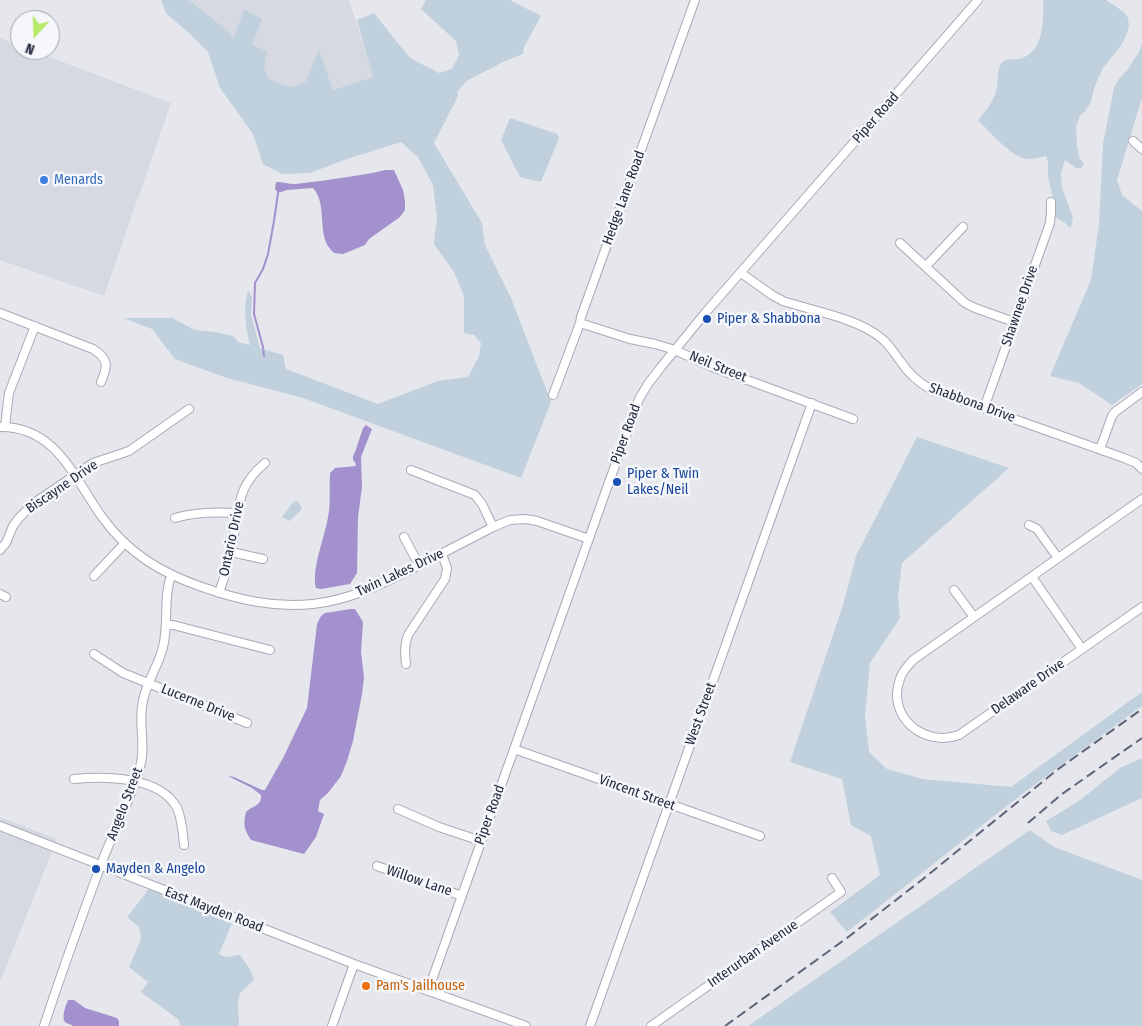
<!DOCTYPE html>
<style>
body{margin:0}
#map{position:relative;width:1142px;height:1026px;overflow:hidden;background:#e5e7ed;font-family:"Fira Sans Condensed",sans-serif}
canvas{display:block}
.north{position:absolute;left:10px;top:10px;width:50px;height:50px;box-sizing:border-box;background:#f5f7fa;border:1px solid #a2a4af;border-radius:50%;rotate:200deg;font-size:14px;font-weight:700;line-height:20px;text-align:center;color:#25283e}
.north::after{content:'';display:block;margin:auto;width:18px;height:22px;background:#b6e967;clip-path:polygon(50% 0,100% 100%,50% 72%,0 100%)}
</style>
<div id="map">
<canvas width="1142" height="1026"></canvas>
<div class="north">N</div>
</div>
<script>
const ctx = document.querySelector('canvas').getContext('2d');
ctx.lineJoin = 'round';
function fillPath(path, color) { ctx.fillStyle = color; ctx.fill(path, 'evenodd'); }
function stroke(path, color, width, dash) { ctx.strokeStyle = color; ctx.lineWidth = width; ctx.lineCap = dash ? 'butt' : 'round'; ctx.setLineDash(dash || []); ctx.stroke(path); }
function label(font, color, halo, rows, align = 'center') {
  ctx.font = font + ' "Fira Sans Condensed",sans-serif'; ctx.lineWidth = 5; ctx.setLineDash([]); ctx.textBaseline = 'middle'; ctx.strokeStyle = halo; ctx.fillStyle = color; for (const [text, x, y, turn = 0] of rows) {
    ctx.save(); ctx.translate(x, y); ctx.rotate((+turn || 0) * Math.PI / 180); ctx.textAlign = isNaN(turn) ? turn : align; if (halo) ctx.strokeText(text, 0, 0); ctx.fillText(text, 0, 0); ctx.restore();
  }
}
fillPath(new Path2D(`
 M189,0H349L374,77L333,90L319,51L305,82L293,87L281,84L267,78L264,67L234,38L228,31Z
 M0,38L20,46V50H31L171,103L104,296L0,260Z
 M0,817L57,839L0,982Z`), '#d6d9e1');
fillPath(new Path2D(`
 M161,0H189L228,31L234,38L244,9L262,19L252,45L267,51L264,67L268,78L281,84L293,87L305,82L319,50L333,90L373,77L357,20L374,13L410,58L439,73L452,69L459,55L456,41L421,9L426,0H510L541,16L524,47L523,54L507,60L468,80L457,92L458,96L434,143L482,223L485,245L511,298L551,402L521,478L303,398L227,378L175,359L152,329L123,318H172L195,330L215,332L233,336L238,342L250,345L246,327L245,306L248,290L252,297L251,315L260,348L283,355L286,369L378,404L438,381L468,377L479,356L481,343L474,335L464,333V296L454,272L434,244L437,217L433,185L418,157L401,142L344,160L310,173L282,174L263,164L253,134L220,88L208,52L192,36L166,13Z
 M1043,0H1106L1124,12L1128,18L1129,26L1126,36L1120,47L1103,68L1094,88L1091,102L1085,111L1080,115L1076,127L1077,145L1079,157L1084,164L1081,168H1076L1065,160L1061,173L1062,188L1073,218L1071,228L1061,220L1055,217L1054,201L1048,177V161L1046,156C1039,158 1030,160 1023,158C1010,155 988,130 978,120C986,111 995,99 997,87C998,79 997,71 1001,64C1006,57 1011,60 1018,59C1044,55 1044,19 1043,0Z
 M1142,44V98L1117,180L1122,195L1142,211V384L1112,405L1079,383L1050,376L1091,280L1099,224L1103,144L1114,88L1119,79L1128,69L1139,52Z
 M510,118L557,134L559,138L541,182L520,177L501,140Z
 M917,437L1009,468L902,563L898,596L900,618L870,663L865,715L869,752L887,769L923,779L1011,787L1142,692V706L1022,794L847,932L830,912L880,875L871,836L851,825L842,779L790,762L843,605L856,556Z
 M294,501L298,502L302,508L301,510L290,521L282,517Z
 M1142,758V798L1062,835L1051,831L1046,821L1079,801L1120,768Z
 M1030,830L1054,847L1142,880V1026H748Z
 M149,887L233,921L219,954L226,957L240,955L250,969L254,980L240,993L238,1002L239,1026H180L179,1020L141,992L148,982L129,967L141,939L139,927L127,917L146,893Z`), '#c0d1dd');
fillPath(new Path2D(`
 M385,170H394L403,190L405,201V210L400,217L369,239L365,245L343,254L334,253C332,251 330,249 328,246C318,230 327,203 313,188L287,190L278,193L275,189L276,182C283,182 288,184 295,184C315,182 334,179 354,176C364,174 374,173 385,170Z
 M366,425L372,429L361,457L362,487L358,517L357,573L350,584L321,589L316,588C311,569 325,537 328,517C331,503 329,488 330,473L335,468L356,466L355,462L353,460V456L355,452L363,428Z
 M351,609H355L363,622L361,652L364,678L362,694L353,741L347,761L341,776L328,793L320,800L318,811L324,814L316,837L304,854L251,840C244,829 243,825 246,812C252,806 262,806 261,795L252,788L228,776L234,777L262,790H265L283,758L307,708L317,624L321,616L325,613Z
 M68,1000H74L85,1008L117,1018L119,1021V1026H73C72,1025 66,1023 65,1022C61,1017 66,1005 68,1000Z`), '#a391ce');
stroke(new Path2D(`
 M264,356L263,347L254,314L255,283L263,269L268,254L274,221L278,193`), '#a391ce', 2);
const minor = new Path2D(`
 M1133,141L1142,149
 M900,243L965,303L975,308L1014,322
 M926,266L963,227
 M741,273L772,295L783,301C813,311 857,318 881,338C889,344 894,353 901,362C909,374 919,383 932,390L1124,458L1136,463L1142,469
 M0,313L93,349C109,359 108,366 101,382
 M580,323L630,339L655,344L675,350L712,367L853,419
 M553,395L580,323L581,317L695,0
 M984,408L1050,223L1051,212V202
 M5,426L9,393L35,326
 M0,427C56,426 74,478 102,517C128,553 161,573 202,587C239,600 274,608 313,604C349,600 380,585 412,569C439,555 466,541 493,527L510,520L525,519L537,521L589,539
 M1100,449L1112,416L1115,412L1142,392
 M411,470L475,495L482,504L493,527
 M1142,499L913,660C908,666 902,671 900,679C886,716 924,748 959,735L1142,607
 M175,518C196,512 215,512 237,513
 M1029,525L1037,529L1058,558
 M404,537L419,565
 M0,550L6,543L13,526L19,518L34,503L93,463L129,451L189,409
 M231,552L263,559
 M94,576L125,543
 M1032,577L1082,649
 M954,590L974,617
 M219,593C225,576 230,558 233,540C240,507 236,487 265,463
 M0,594L6,597
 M166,625H173L270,650
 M94,654L123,673L247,723
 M406,664C405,654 404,645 408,635L445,579L447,568L442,554
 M514,749L760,836
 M74,779C105,776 160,776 177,808C182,819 183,833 184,845
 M398,809L439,827L481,841
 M0,826L354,964L526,1026
 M377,866L462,896
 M428,991L608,485L639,399L648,384L661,367L706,312L978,0
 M44,1026C62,971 82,916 102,862C114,830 131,800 140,767C146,747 139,727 142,707C144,685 158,668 163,647C169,623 163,598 171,576
 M332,1026L354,964
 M590,1026L812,403
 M651,1026L841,892L832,878`);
stroke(minor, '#a8aab5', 10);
stroke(minor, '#fff', 8);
stroke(new Path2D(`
 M1028,823L1062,794L1142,738
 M725,1026L847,938L923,879L1057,770L1142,709`), '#606379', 2, [10, 5]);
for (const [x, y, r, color] of [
 [44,180,5,"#3f7fe0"],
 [707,319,5,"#1a4fb4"],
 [617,482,5,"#1a4fb4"],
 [96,869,5,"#1a4fb4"],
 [366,986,5,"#e8710a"]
]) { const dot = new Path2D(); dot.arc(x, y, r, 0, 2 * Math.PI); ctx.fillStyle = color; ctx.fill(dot); stroke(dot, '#f5f7fa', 2); }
label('14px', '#25283e', '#f5f7fa', [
 ["Piper Road",876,118,-49],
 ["Hedge Lane Road",624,198,-70],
 ["Shawnee Drive",1020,306,-71],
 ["Neil Street",718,367,22],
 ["Shabbona Drive",972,403,20],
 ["Piper Road",626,434,-70],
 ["Biscayne Drive",62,487,-34],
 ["Ontario Drive",232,539,-78],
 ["Twin Lakes Drive",400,573,-25],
 ["Delaware Drive",1028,687,-35],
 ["Lucerne Drive",198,703,22],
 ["West Street",701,714,-70],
 ["Vincent Street",637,793,20],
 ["Angelo Street",125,804,-69],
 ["Piper Road",490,815,-70],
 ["Willow Lane",419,881,19],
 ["East Mayden Road",214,910,21],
 ["Interurban Avenue",753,954,-35]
]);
label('14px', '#366cbe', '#f5f7fa', [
 ["Menards",54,180]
], 'left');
label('14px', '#164399', '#f5f7fa', [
 ["Piper & Shabbona",717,319],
 ["Piper & Twin",627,474],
 ["Lakes/Neil",627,490],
 ["Mayden & Angelo",106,869]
], 'left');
label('14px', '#c56008', '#f5f7fa', [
 ["Pam's Jailhouse",376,986]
], 'left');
</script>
